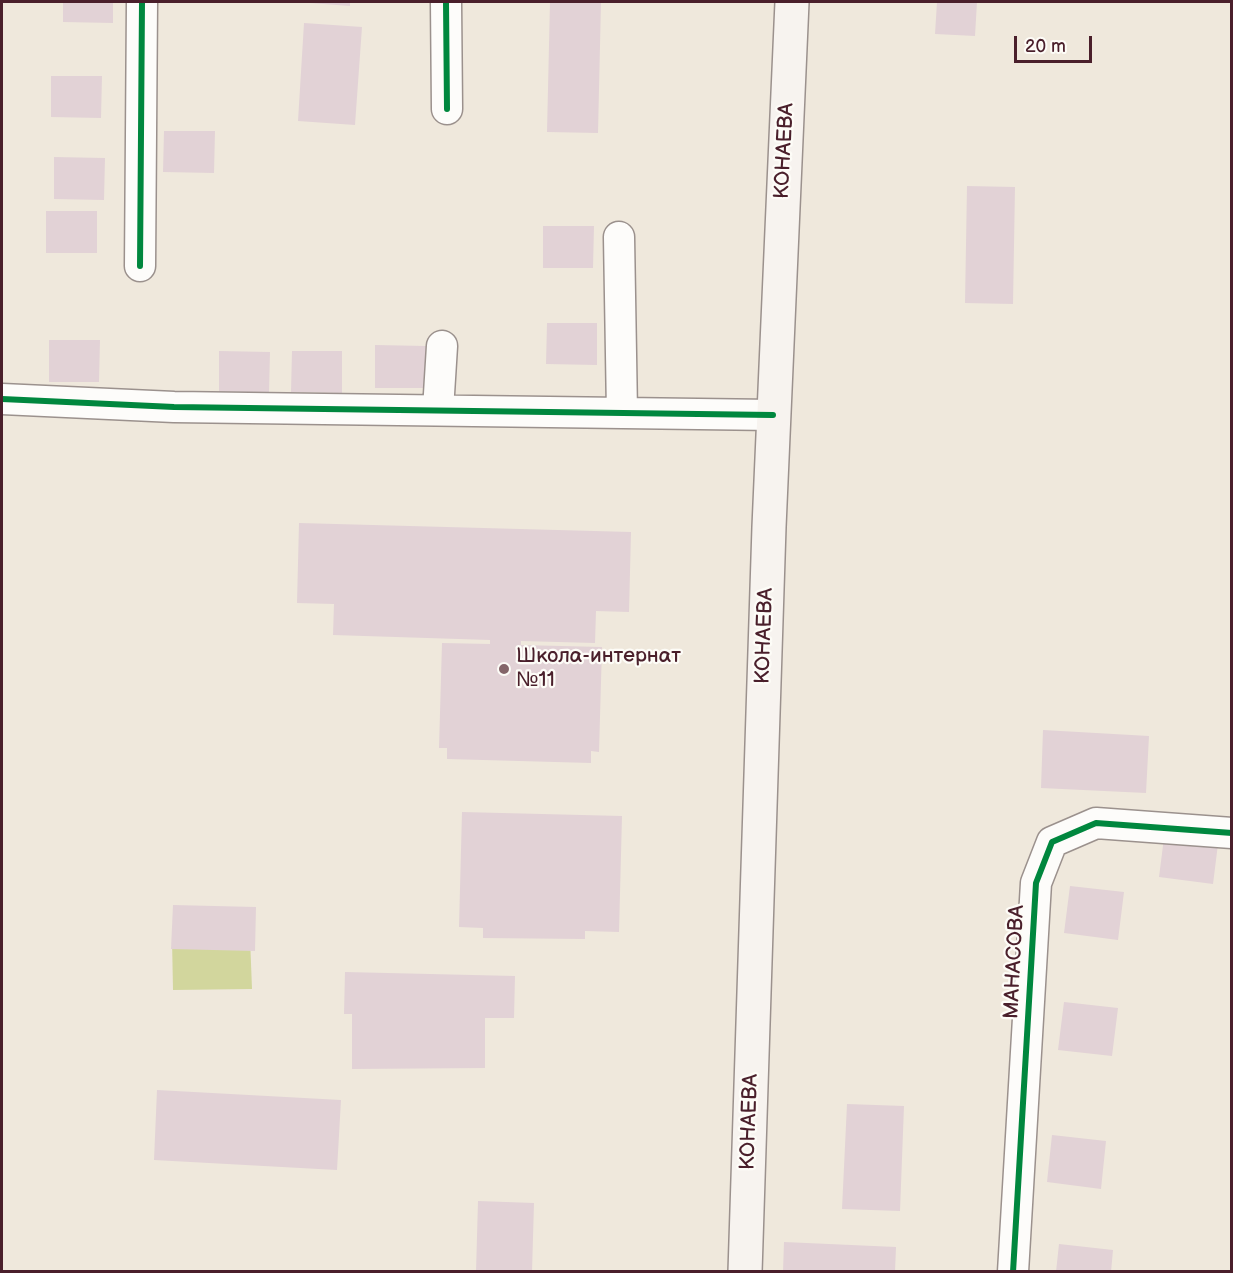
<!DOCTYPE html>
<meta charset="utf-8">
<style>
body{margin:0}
#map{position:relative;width:1233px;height:1273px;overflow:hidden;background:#efe8dc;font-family:"Balsamiq Sans",sans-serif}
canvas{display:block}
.frame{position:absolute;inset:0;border:3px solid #4a1f2b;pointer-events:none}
.scale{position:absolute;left:1014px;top:36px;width:78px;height:27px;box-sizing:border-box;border:3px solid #4a1f2b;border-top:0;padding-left:8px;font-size:18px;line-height:21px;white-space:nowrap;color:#4a1f2b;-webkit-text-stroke:4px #fdfcf7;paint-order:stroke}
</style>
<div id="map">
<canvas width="1233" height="1273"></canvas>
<div class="frame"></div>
<div class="scale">20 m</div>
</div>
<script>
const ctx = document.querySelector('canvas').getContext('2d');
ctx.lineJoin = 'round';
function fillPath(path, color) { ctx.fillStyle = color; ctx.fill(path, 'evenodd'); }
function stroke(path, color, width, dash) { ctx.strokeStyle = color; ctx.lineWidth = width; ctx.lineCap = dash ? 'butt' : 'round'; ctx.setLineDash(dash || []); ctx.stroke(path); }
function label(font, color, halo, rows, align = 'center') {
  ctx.font = font + ' "Balsamiq Sans",sans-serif'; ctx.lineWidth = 4.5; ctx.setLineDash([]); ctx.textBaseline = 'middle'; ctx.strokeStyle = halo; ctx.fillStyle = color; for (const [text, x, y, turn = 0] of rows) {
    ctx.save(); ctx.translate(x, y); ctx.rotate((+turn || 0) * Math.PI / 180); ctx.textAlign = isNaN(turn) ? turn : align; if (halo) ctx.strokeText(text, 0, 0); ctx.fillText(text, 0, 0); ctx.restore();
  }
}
fillPath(new Path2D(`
 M250,937L252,989L173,990L172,939Z`), '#d2d69d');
fillPath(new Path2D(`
 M63,2H113V23L63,22Z
 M310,2H350V6L310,3Z
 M550,2H601L598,133L547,132Z
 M937,2H977L975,36L935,34Z
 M304,23L362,27L355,125L298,121Z
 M51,76H102L101,118L51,117Z
 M164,131H215L214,173L163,172Z
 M54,157L105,158L104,200L54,199Z
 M967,186L1015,187L1013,304L965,303Z
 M46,211H97V253H46Z
 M543,226H594L593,268H543Z
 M547,323H597V365L546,364Z
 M49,340H100L99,382H49Z
 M375,345L426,346V388H375Z
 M219,351L270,352L269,393H219Z
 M292,351H342V393L291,392Z
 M299,523L631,532L629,612L596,611L595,643L521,641V645L602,647L599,752L591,751V763L447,759V748H439L442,643L490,644V640L333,635L334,604L297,603Z
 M1043,730L1149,736L1146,793L1041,788Z
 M462,812L622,816L619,932L585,931V939L483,938V928L459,927Z
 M1165,830L1219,836L1213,884L1159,877Z
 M1070,886L1124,892L1118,940L1064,933Z
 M173,905L256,907L255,951L171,949Z
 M345,972L515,976L514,1018H485V1068L352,1069V1014H344Z
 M1064,1002L1118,1008L1112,1056L1058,1050Z
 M157,1090L341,1100L337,1170L154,1160Z
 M847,1104L904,1106L900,1211L842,1209Z
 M1052,1135L1106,1141L1101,1189L1047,1182Z
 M478,1201L534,1203L532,1272H476Z
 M784,1242L896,1247L895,1272H783Z
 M1059,1244L1113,1250L1111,1272H1056Z`), '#e2d2d6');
const minor = new Path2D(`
 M446,2L447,109
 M619,237L622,413
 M140,266L142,2
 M2,399L174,407L773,415
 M438,410L442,346
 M1013,1272L1036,883L1052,842L1096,823L1232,833`);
const secondary = new Path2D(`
 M745,1272L769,527L792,2`);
stroke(minor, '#9b918d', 33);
stroke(secondary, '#9b918d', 36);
stroke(minor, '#fdfcfa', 30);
stroke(secondary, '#f7f3ef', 33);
stroke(new Path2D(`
 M446,2L447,109
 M140,266L142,2
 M2,399L174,407L773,415
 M1013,1272L1036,883L1052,842L1096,823L1232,833`), '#00873e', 6);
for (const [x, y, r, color] of [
 [504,669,6,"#846569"]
]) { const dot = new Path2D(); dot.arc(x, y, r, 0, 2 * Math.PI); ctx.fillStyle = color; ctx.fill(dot); stroke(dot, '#fdfcf7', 2); }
label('21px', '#4a1f2b', '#fdfcf7', [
 ["КОНАЕВА",785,151,-87],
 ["КОНАЕВА",765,636,-88],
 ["МАНАСОВА",1015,962,-87],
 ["КОНАЕВА",750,1122,-88]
]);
label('21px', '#4a1f2b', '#fdfcf7', [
 ["Школа-интернат",516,657],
 ["№11",516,681]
], 'left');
</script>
